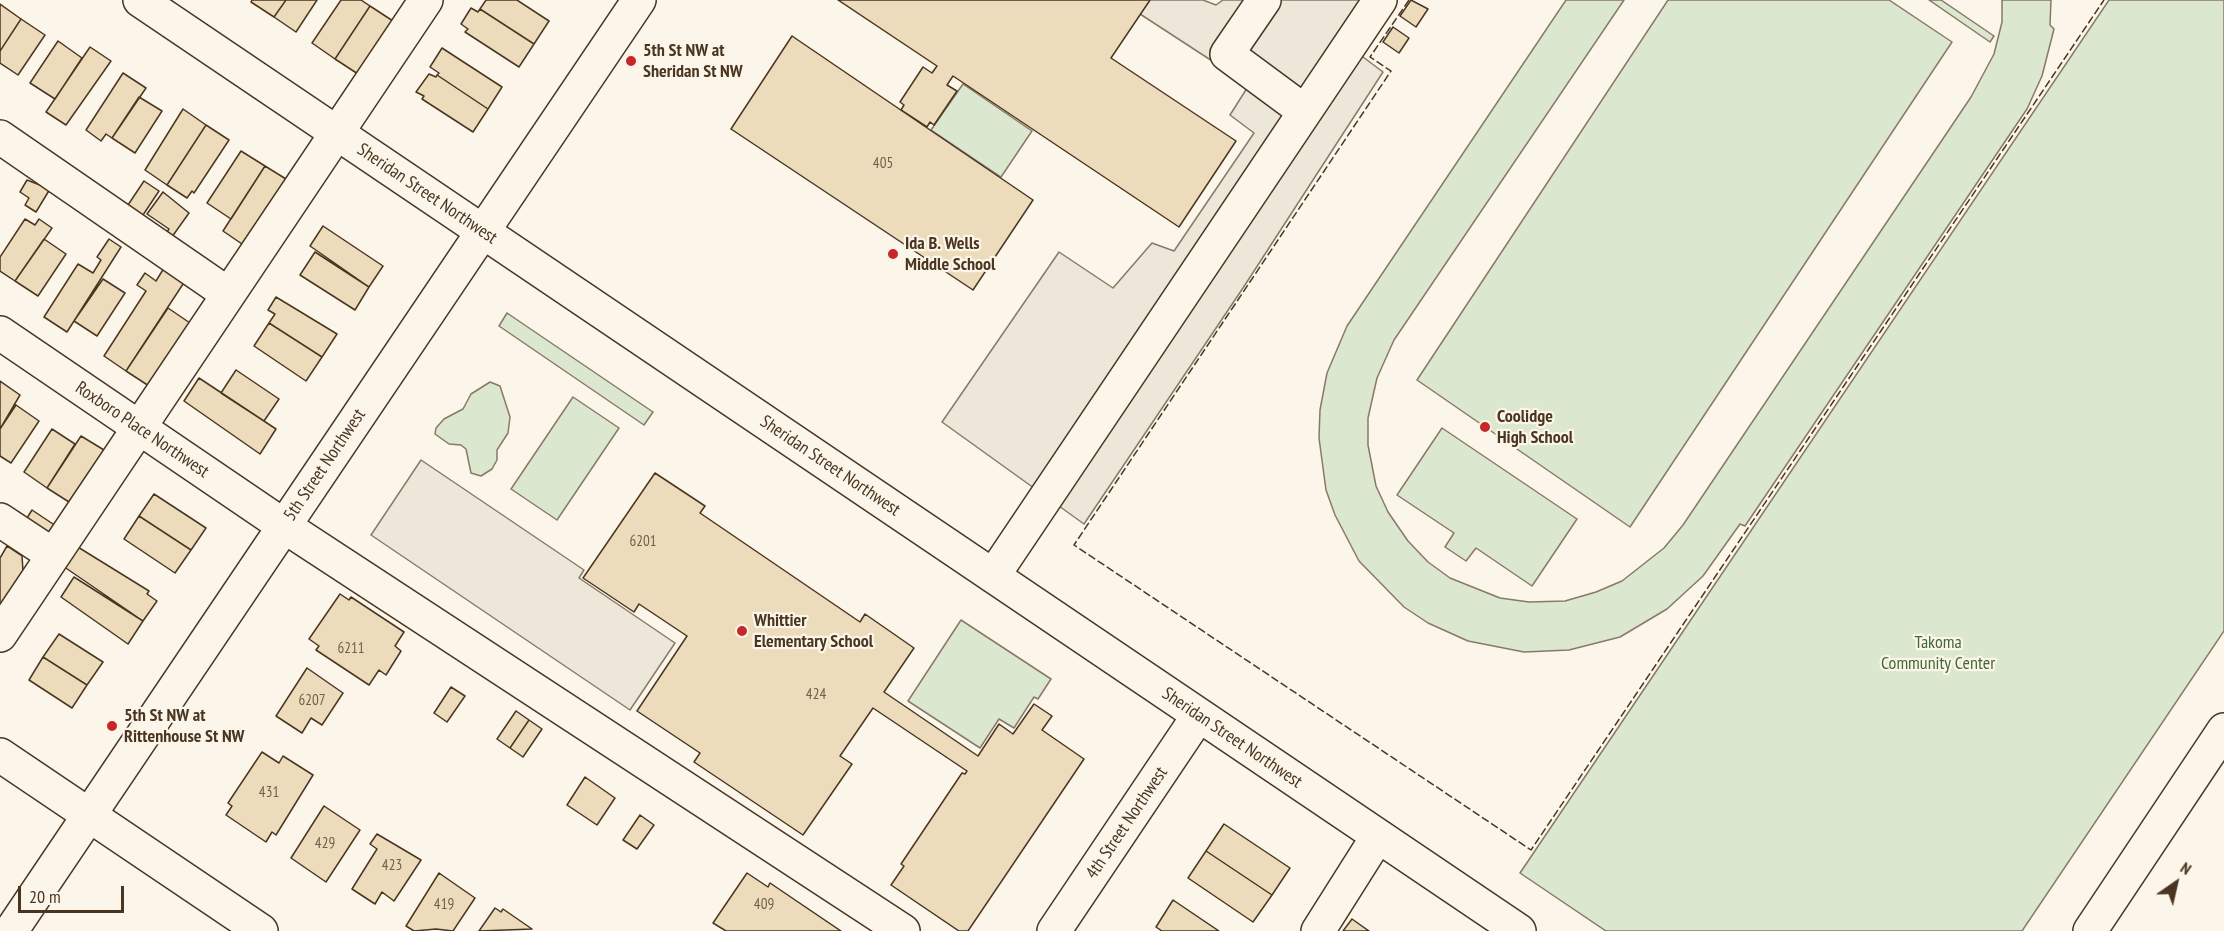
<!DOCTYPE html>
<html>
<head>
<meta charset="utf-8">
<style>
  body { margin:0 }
  #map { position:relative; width:2224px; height:931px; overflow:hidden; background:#fbf6e9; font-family:"PT Sans Narrow",sans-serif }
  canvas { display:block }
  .north { position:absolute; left:2146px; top:853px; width:60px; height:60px; -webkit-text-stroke:4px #fbf6e9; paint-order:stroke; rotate:34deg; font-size:16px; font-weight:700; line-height:24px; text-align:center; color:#4a3520 }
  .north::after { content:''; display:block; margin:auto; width:21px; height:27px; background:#4a3520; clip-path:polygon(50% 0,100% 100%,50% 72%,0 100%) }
  .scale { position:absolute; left:18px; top:886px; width:106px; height:27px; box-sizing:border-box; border:3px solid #4a3520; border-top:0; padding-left:8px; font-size:18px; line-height:21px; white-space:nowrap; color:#4a3520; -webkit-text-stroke:4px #fbf6e9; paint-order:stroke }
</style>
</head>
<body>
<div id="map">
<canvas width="2224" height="931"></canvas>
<div class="north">N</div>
<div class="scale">20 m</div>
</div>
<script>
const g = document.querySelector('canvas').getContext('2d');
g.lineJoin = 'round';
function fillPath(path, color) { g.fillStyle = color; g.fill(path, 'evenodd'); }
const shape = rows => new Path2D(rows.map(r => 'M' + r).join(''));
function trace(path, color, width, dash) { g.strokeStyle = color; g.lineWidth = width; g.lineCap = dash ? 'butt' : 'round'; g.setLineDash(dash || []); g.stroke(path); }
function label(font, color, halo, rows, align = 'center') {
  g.font = font + ' "PT Sans Narrow",sans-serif'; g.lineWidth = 4.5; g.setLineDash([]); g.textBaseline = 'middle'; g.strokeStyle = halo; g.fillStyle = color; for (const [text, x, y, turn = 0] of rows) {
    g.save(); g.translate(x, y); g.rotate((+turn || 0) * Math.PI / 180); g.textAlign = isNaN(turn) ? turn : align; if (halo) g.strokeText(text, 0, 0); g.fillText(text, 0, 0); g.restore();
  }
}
const green = shape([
  [1566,0,1624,0,1394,340,1377,378,1368,418,1368,445,1376,486,1388,512,1408,541,1428,562,1450,578,1500,598,1529,602,1565,601,1596,592,1622,581,1664,548,1683,525,1971,97,1994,54,2002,22,2002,0,2051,0,2050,25,2054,29,2042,76,2027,109,1745,526,1740,524,1703,576,1667,609,1620,637,1569,650,1524,652,1468,641,1428,623,1404,607,1359,561,1335,515,1326,490,1319,438,1320,410,1327,373,1347,326,1566,0],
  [1668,0,1889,0,1952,42,1630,527,1417,380,1668,0],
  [1929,0,1941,0,1994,36,1990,42,1929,0],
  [2109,0,2224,0,2224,631,2022,931,1606,931,1520,873,2109,0],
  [963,84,1032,131,1001,177,931,130,963,84],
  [507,313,653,412,644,425,499,326,507,313],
  [490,382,500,386,510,417,508,433,497,450,497,460,492,469,481,476,471,473,466,449,461,445,449,444,435,434,436,428,444,419,463,409,471,394,490,382],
  [573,397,619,428,557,520,511,489,573,397],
  [1442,428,1577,519,1532,586,1476,548,1466,561,1445,547,1454,533,1397,495,1442,428],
  [961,620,1051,679,1038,699,1034,697,1014,728,999,719,980,748,908,701,961,620]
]);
fillPath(green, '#dce7d0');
trace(green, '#887966', 1.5);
const parking = shape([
  [1150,0,1203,0,1216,5,1223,0,1389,0,1355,51,1383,72,1243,288,1084,524,942,422,1059,252,1113,288,1152,243,1174,251,1254,133,1230,115,1249,85,1140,14,1150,0],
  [421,460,584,570,579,578,675,643,630,710,371,535,421,460]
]);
fillPath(parking, '#ede7d9');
trace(parking, '#887966', 1.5);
const building = shape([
  [252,0,286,0,274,17,251,2,252,0],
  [286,0,317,0,296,32,274,17,286,0],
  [341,0,361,0,370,6,335,59,312,43,341,0],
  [486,0,517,0,549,21,534,44,480,9,486,0],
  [838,0,1150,0,1111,58,1236,141,1179,227,953,76,947,85,957,91,934,125,930,122,927,127,901,110,904,105,900,102,923,67,932,73,937,66,838,0],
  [1411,0,1428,9,1416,27,1400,16,1411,0],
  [0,4,21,19,0,51,0,4],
  [370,6,393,21,358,74,335,59,370,6],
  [471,8,478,12,480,9,534,44,519,67,465,32,468,29,461,24,471,8],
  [21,19,45,35,18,75,0,63,0,51,21,19],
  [1393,27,1409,38,1399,53,1383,42,1393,27],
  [792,36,1033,200,973,290,731,129,792,36],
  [58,41,82,58,55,99,30,83,58,41],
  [90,47,111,61,66,125,46,112,90,47],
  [442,48,502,87,488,109,437,75,439,73,430,67,442,48],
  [123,73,146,88,112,138,106,134,101,141,86,130,123,73],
  [429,74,436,77,437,75,488,109,473,132,422,99,424,96,416,92,429,74],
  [139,97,162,111,135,153,112,138,139,97],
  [183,109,206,125,167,185,145,170,183,109],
  [206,125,229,140,194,193,192,191,187,198,167,185,206,125],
  [241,151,265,166,231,219,207,203,241,151],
  [265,166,286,179,242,244,223,231,265,166],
  [27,180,50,189,36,212,25,205,29,198,20,192,27,180],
  [144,181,159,191,141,218,126,208,144,181],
  [163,192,189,213,169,241,163,237,169,229,147,214,163,192],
  [25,219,35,225,39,219,52,228,15,281,0,271,0,257,25,219],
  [323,226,383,266,369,287,310,246,323,226],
  [44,239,66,254,38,296,15,281,44,239],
  [109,239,121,247,67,332,44,317,78,264,93,273,101,260,97,257,109,239],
  [315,252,369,287,355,310,300,275,315,252],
  [164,268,185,281,126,371,104,356,146,291,137,285,145,273,156,281,164,268],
  [103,279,125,293,97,336,74,321,103,279],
  [276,297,337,334,322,357,269,323,275,314,268,310,276,297],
  [168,308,190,323,149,386,126,371,168,308],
  [269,323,322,357,306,381,254,346,269,323],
  [236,370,279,399,264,421,221,393,236,370],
  [199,378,276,429,260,454,184,401,199,378],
  [0,381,20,395,0,429,0,381],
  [16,405,39,421,11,463,0,456,0,429,16,405],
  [52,429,75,444,47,488,24,472,52,429],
  [81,436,104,450,69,502,47,488,81,436],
  [655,473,705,506,700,513,860,622,865,614,914,648,884,692,978,756,999,724,1013,734,1034,704,1052,716,1042,730,1084,759,968,931,959,931,891,885,904,866,901,864,962,773,965,774,967,771,873,708,840,756,852,764,803,835,694,762,700,753,637,711,687,636,639,604,634,612,583,578,655,473],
  [154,494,206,528,191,550,139,516,154,494],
  [32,510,56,526,47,541,22,526,32,510],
  [139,516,191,550,175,573,124,539,139,516],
  [73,544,149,591,147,594,157,601,143,621,60,564,73,544],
  [7,546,22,556,23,571,0,606,0,558,7,546],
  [74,577,143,621,128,644,61,597,74,577],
  [340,594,349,600,351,597,404,632,395,646,401,651,386,675,379,670,369,685,316,650,319,646,309,639,340,594],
  [59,634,103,662,87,685,43,657,59,634],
  [43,657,87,685,72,708,29,680,43,657],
  [307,668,343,693,322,725,311,718,302,733,276,716,307,668],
  [451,687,465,696,447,722,434,713,451,687],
  [516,711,529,720,510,748,497,739,516,711],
  [529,720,542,729,523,757,510,748,529,720],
  [262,752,279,763,283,756,313,775,276,835,272,832,266,842,226,815,232,806,228,803,262,752],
  [585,777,615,798,597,825,567,805,585,777],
  [324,806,360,830,326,882,291,858,324,806],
  [640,815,654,825,637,849,623,840,640,815],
  [1224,824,1290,868,1272,895,1206,851,1224,824],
  [377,834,421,860,394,901,382,892,375,904,352,889,377,849,370,844,377,834],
  [1206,851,1272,895,1253,922,1188,878,1206,851],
  [439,873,475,898,453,931,436,929,414,931,406,926,439,873],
  [747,873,768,887,770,883,841,931,726,931,713,923,747,873],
  [1173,900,1219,931,1162,931,1156,927,1173,900],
  [495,908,501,912,503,909,532,929,479,931,495,908],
  [1352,919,1369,931,1343,931,1352,919]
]);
fillPath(building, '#ecdcbc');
trace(building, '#4a3520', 1.5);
const minor = shape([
  [140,0,1519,931],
  [1264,0,1227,54,1304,111],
  [0,137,228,294],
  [0,333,284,526,903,931],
  [0,520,53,555],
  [993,576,1380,0],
  [0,635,426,0],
  [0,755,261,931],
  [11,931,639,0],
  [1054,931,1199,715],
  [1318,931,1378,836],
  [2090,931,2224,730]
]);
trace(minor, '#4a3520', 36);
trace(minor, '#fbf6e9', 33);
trace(shape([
  [1409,0,1370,57,1391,71,1074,545,1531,850,2104,0]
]), '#4a3520', 1.5, [8, 3]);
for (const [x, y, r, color] of [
  [631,61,6,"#c62828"],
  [893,254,6,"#c62828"],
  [1485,427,6,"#c62828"],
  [742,631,6,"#c62828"],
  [112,726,6,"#c62828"]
]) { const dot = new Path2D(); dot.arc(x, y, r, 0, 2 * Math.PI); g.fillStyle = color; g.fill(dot); trace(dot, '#fbf6e9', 2); }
label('15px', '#725f47', null, [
  ["405",883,164],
  ["6201",643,542],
  ["6211",351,649],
  ["424",816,695],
  ["6207",312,701],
  ["431",269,793],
  ["429",325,844],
  ["423",392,866],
  ["419",444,905],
  ["409",764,905]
]);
label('bold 18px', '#4a3520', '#fbf6e9', [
  ["5th St NW at",643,51],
  ["Sheridan St NW",643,72],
  ["Ida B. Wells",905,244],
  ["Middle School",905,265],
  ["Coolidge",1497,417],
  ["High School",1497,438],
  ["Whittier",754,621],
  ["Elementary School",754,642],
  ["5th St NW at",124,716],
  ["Rittenhouse St NW",124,737]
], 'left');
label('18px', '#4a3520', '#fbf6e9', [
  ["Sheridan Street Northwest",427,194,34],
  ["Roxboro Place Northwest",142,430,34],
  ["5th Street Northwest",325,465,-56],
  ["Sheridan Street Northwest",830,466,34],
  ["Sheridan Street Northwest",1232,738,34],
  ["4th Street Northwest",1127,823,-56]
]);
label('18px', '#436837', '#fbf6e9', [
  ["Takoma",1938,643],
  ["Community Center",1938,664]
]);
</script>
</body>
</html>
